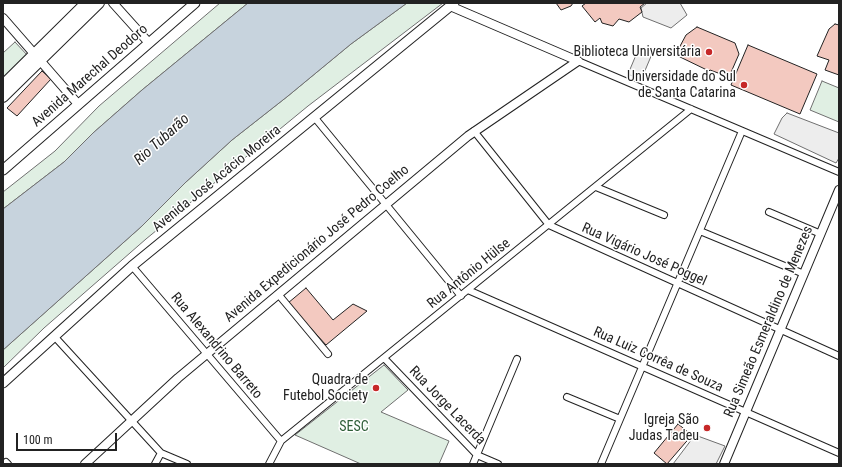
<!DOCTYPE html>
<html>
<head>
<meta charset="utf-8">
<style>
  body { margin:0 }
  #map { position:relative; width:842px; height:467px; overflow:hidden; background:#fff; font-family:"Roboto Condensed",sans-serif }
  canvas { display:block }
  .frame { position:absolute; inset:0; border:4px solid #222; pointer-events:none }
  .scale { position:absolute; left:16px; top:433px; width:101px; height:18px; box-sizing:border-box; border:2px solid #222; border-top:0; padding-left:5px; font-size:12px; line-height:14px; white-space:nowrap; color:#222; -webkit-text-stroke:3px #fff; paint-order:stroke }
</style>
</head>
<body>
<div id="map">
<canvas width="842" height="467"></canvas>
<div class="frame"></div>
<div class="scale">100 m</div>
</div>
<script>
const g = document.querySelector('canvas').getContext('2d');
g.lineJoin = 'round';
function fillPath(path, color) { g.fillStyle = color; g.fill(path, 'evenodd'); }
const shape = rows => new Path2D(rows.map(r => 'M' + r).join(''));
function trace(path, color, width, dash) { g.strokeStyle = color; g.lineWidth = width; g.lineCap = dash ? 'butt' : 'round'; g.setLineDash(dash || []); g.stroke(path); }
function label(font, color, halo, rows, align = 'center') {
  g.font = font + ' "Roboto Condensed",sans-serif'; g.lineWidth = 3; g.setLineDash([]); g.textBaseline = 'middle'; g.strokeStyle = halo; g.fillStyle = color; for (const [text, x, y, turn = 0] of rows) {
    g.save(); g.translate(x, y); g.rotate((+turn || 0) * Math.PI / 180); g.textAlign = isNaN(turn) ? turn : align; if (halo) g.strokeText(text, 0, 0); g.fillText(text, 0, 0); g.restore();
  }
}
const green = shape([
  [220,3,248,3,142,90,93,133,64,162,3,209,3,192,55,151,99,106,220,3],
  [407,3,443,3,308,106,146,239,44,328,3,368,3,350,142,226,186,182,232,140,288,96,351,44,407,3],
  [15,42,28,56,3,81,3,53,15,42],
  [822,81,839,88,839,122,810,110,822,81],
  [384,365,408,390,381,412,449,441,439,464,361,464,295,435,384,365]
]);
fillPath(green, '#e0efe3');
trace(green, '#6f6f6f', 1);
const parking = shape([
  [647,3,680,3,687,15,671,28,643,17,641,8,647,3],
  [639,48,652,54,641,80,628,74,639,48],
  [787,113,839,133,839,158,836,163,774,134,782,118,787,113],
  [695,435,725,446,716,464,673,464,695,435]
]);
fillPath(parking, '#ededed');
trace(parking, '#6f6f6f', 1);
const water = shape([
  [248,3,407,3,351,44,288,96,232,140,186,182,142,226,3,350,3,209,64,162,93,133,142,90,248,3]
]);
fillPath(water, '#c7d3dd');
trace(water, '#6f6f6f', 1);
const building = shape([
  [556,3,573,3,571,6,561,10,556,3],
  [586,3,645,3,640,7,642,12,629,22,619,19,613,26,602,23,600,18,595,22,582,6,586,3],
  [835,24,839,25,839,75,825,70,829,60,817,56,829,29,835,24],
  [697,27,735,43,739,54,729,77,710,70,709,71,678,56,680,50,679,48,686,35,697,27],
  [748,45,817,74,800,114,731,85,748,45],
  [42,71,51,79,17,116,7,108,42,71],
  [306,288,333,320,353,304,367,311,326,345,288,303,306,288],
  [678,424,692,435,667,464,654,453,678,424]
]);
fillPath(building, '#f3c9c0');
trace(building, '#222', 1);
const minor = shape([
  [578,61,839,172],
  [315,118,461,296],
  [474,131,549,225,839,356],
  [596,187,664,215],
  [769,212,821,234],
  [700,231,804,274],
  [132,266,281,441],
  [468,290,839,453],
  [278,294,328,354],
  [54,336,161,453,187,464],
  [384,358,477,455,498,464],
  [567,397,620,419],
  [6,462,8,464],
  [155,464,161,453],
  [269,464,281,441,691,109],
  [473,464,517,359],
  [601,464,742,131]
]);
const tertiary = shape([
  [113,3,149,43],
  [450,6,578,61],
  [3,18,78,104],
  [85,464,178,378,468,136,578,61],
  [724,464,839,190]
]);
const secondary = shape([
  [3,170,195,3],
  [3,383,132,266,454,3]
]);
const primary = shape([
  [3,85,86,3],
  [3,97,99,3]
]);
trace(minor, '#222', 8);
trace(tertiary, '#222', 10);
trace(secondary, '#222', 11);
trace(primary, '#222', 12);
trace(minor, '#fff', 6);
trace(tertiary, '#fff', 8);
trace(secondary, '#fff', 9);
trace(primary, '#fff', 10);
for (const [x, y, r, color] of [
  [709,52,4,"#c62828"],
  [744,85,4,"#c62828"],
  [376,388,4,"#c62828"],
  [707,428,4,"#c62828"]
]) { const dot = new Path2D(); dot.arc(x, y, r, 0, 2 * Math.PI); g.fillStyle = color; g.fill(dot); trace(dot, '#fff', 1.5); }
label('14px', '#222', '#fff', [
  ["Biblioteca Universitária",701,52],
  ["Universidade do Sul",736,77],
  ["de Santa Catarina",736,93],
  ["Quadra de",368,380],
  ["Futebol Society",368,396],
  ["Igreja São",699,420],
  ["Judas Tadeu",699,436]
], 'right');
label('14px', '#222', '#fff', [
  ["Avenida Marechal Deodoro",90,76,-41],
  ["Avenida José Acácio Moreira",217,179,-39],
  ["Avenida Expedicionário José Pedro Coelho",317,244,-40],
  ["Rua Vigário José Poggel",644,255,24],
  ["Rua Antônio Hülse",469,274,-39],
  ["Rua Simeão Esmeraldino de Menezes",769,322,-67],
  ["Rua Alexandrino Barreto",216,346,50],
  ["Rua Luiz Corrêa de Souza",658,360,24],
  ["Rua Jorge Lacerda",447,406,46]
]);
label('14px', '#2f5e38', '#fff', [
  ["SESC",354,427]
]);
label('italic 15px', '#222', '#fff', [
  ["Rio Tubarão",162,140,-42]
]);
</script>
</body>
</html>
